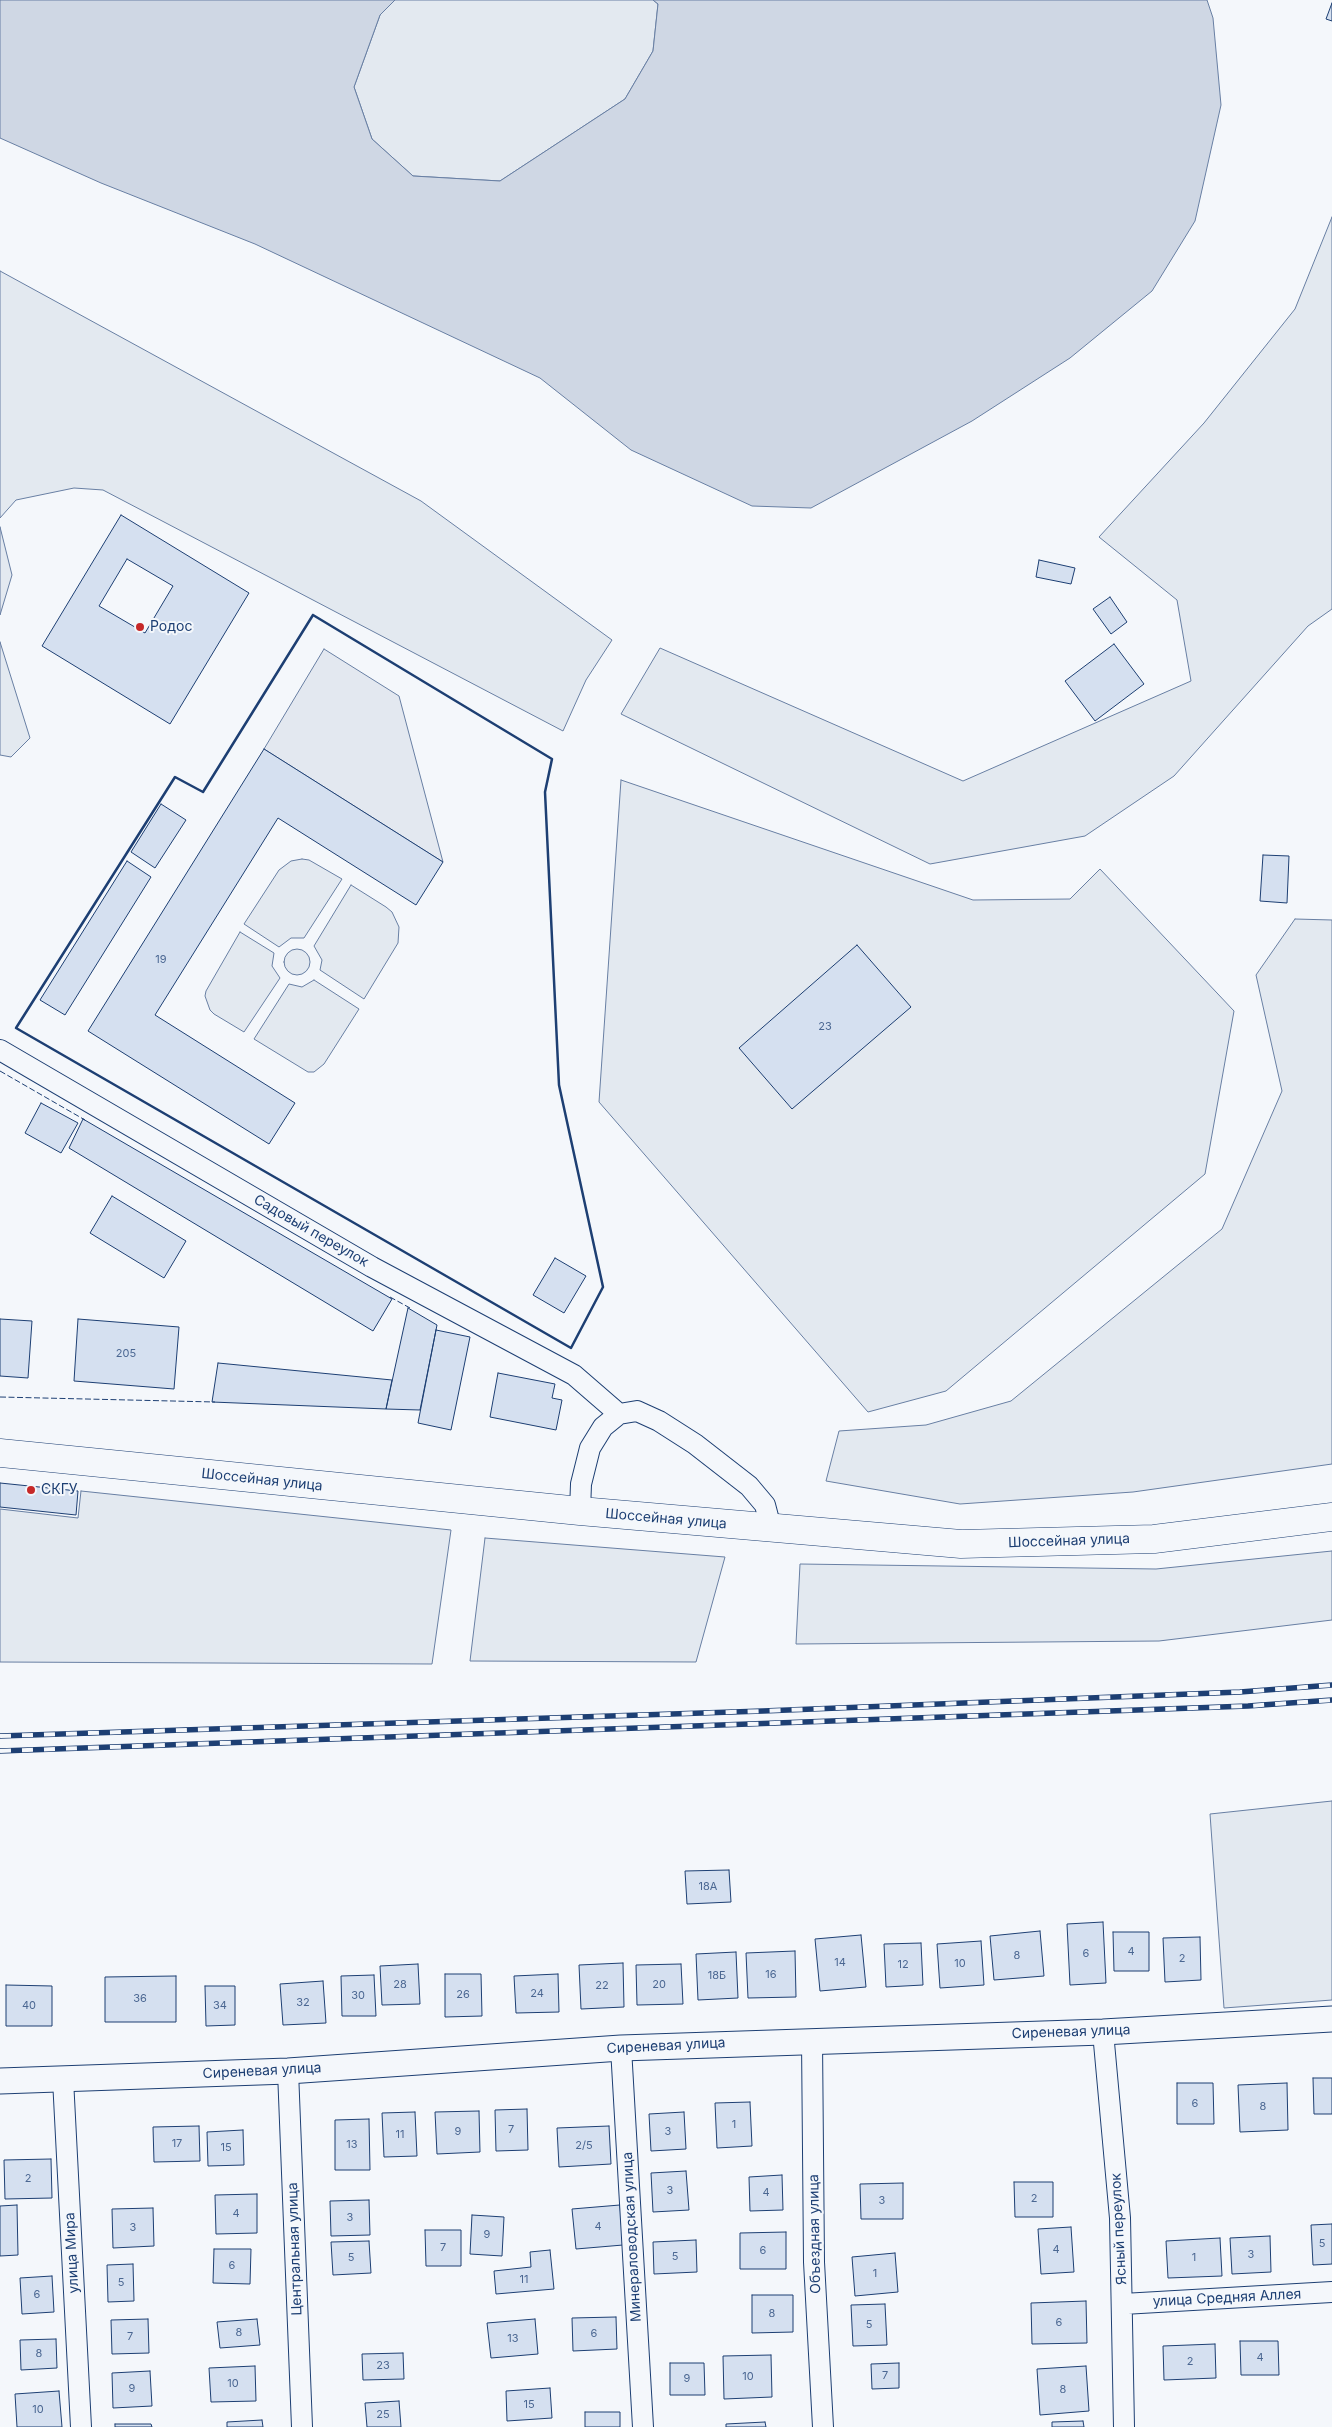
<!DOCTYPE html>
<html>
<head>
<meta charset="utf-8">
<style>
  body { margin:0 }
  canvas { display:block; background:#f4f7fb }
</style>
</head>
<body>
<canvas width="1332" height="2427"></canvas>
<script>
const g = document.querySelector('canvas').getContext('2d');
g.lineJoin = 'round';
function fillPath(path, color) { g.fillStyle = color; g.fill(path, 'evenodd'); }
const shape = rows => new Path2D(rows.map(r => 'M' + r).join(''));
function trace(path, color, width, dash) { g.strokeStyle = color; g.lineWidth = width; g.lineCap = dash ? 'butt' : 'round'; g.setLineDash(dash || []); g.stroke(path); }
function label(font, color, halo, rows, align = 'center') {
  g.font = font + ' Inter,sans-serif'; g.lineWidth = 4; g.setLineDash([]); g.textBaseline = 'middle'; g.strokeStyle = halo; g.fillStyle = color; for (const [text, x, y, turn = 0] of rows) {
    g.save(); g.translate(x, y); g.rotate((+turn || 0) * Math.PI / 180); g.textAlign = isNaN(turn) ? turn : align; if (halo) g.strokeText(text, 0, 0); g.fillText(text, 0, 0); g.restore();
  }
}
const green = shape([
  [395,0,653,0,658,4,653,51,625,99,500,181,413,176,372,139,354,87,380,15,395,0],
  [1332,217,1332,609,1308,626,1174,776,1085,836,930,864,621,714,660,648,963,781,1191,681,1177,600,1099,537,1204,423,1295,309,1332,217],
  [0,271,421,501,612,640,586,680,563,731,103,490,74,488,16,500,0,518,0,271],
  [0,527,12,575,0,615,0,527],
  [0,642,30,738,11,757,0,755,0,642],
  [621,780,973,900,1070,899,1100,869,1234,1011,1205,1174,946,1391,868,1412,599,1102,621,780],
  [302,859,309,860,342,879,304,938,291,938,279,947,244,924,279,870,291,861,302,859],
  [351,885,386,907,392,912,399,927,398,943,364,999,320,970,322,960,314,946,351,885],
  [1295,919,1332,920,1332,1464,1133,1492,960,1504,826,1481,839,1431,926,1425,1011,1401,1222,1229,1282,1091,1256,975,1295,919],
  [240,932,274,953,272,966,280,978,244,1032,214,1014,210,1010,205,996,206,991,240,932],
  '284 962a13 13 0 1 1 26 0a13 13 0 1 1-26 0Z',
  [314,980,359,1009,324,1064,314,1072,308,1072,254,1039,289,984,302,987,314,980],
  [81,1491,451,1530,432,1664,0,1662,0,1509,78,1518,81,1491],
  [485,1538,725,1557,696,1662,470,1661,485,1538],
  [1332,1551,1332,1620,1159,1641,796,1644,800,1564,1156,1569,1332,1551],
  [1332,1801,1332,2000,1224,2008,1210,1814,1332,1801]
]);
fillPath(green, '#e3e9f0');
trace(green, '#687fa3', 1);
const parking = shape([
  [324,649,399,696,443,862,264,749,324,649]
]);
fillPath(parking, '#e3e8f0');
trace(parking, '#687fa3', 1);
const water = shape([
  [0,0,395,0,380,15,354,87,372,139,413,176,500,181,625,99,653,51,658,4,653,0,1207,0,1213,18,1221,105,1195,221,1152,291,1070,358,972,421,811,508,752,506,631,450,540,378,255,244,101,183,0,138,0,0]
]);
fillPath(water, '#cfd7e4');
trace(water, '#687fa3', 1);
const building = shape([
  [1332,3,1332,21,1326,19,1332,3],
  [121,515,249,593,170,724,42,646,121,515],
  [127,559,173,586,145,633,99,606,127,559],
  [1039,560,1075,568,1071,584,1036,577,1039,560],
  [1110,597,1127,622,1111,634,1093,609,1110,597],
  [1114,644,1144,684,1095,721,1065,681,1114,644],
  [264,749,443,862,416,905,278,818,155,1015,295,1103,269,1144,88,1031,264,749],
  [161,804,186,820,155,868,131,852,161,804],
  [1263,855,1289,856,1287,903,1260,901,1263,855],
  [127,861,151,877,65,1015,40,1000,127,861],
  [857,945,911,1007,792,1109,739,1048,857,945],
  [41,1103,78,1123,61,1153,25,1133,41,1103],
  [83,1119,392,1299,373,1331,69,1148,83,1119],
  [112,1196,186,1241,164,1278,90,1233,112,1196],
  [555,1258,586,1276,564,1313,533,1295,555,1258],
  [408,1308,437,1325,420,1410,386,1409,408,1308],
  [0,1319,32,1321,28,1378,0,1376,0,1319],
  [78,1319,179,1327,174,1389,74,1381,78,1319],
  [436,1330,470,1337,451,1430,418,1423,436,1330],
  [218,1363,392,1380,386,1409,212,1402,218,1363],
  [498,1373,555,1384,552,1398,562,1400,556,1430,490,1417,498,1373],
  [0,1483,78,1491,76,1515,0,1507,0,1483],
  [729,1870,731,1902,687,1904,685,1871,729,1870],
  [1103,1922,1106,1983,1070,1985,1067,1924,1103,1922],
  [1040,1931,1044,1976,994,1980,990,1936,1040,1931],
  [1113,1932,1149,1932,1149,1971,1114,1971,1113,1932],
  [861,1935,866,1987,820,1991,815,1939,861,1935],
  [1200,1937,1201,1980,1165,1982,1163,1938,1200,1937],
  [981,1941,984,1985,940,1988,937,1944,981,1941],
  [921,1943,923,1985,886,1987,884,1944,921,1943],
  [795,1951,796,1997,748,1998,746,1953,795,1951],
  [736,1952,738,1998,698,2000,696,1954,736,1952],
  [623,1963,624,2007,581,2009,579,1965,623,1963],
  [418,1964,420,2004,382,2005,380,1966,418,1964],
  [681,1964,683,2004,637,2005,636,1965,681,1964],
  [445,1974,481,1974,482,2016,445,2017,445,1974],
  [558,1974,559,2012,516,2013,514,1976,558,1974],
  [374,1975,376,2016,342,2016,341,1976,374,1975],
  [176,1976,176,2022,105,2022,105,1977,176,1976],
  [323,1981,326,2023,283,2025,280,1984,323,1981],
  [6,1985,52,1986,52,2026,6,2026,6,1985],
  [205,1986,235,1986,235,2025,206,2026,205,1986],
  [1313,2078,1332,2078,1332,2114,1314,2114,1313,2078],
  [1177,2083,1213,2083,1214,2124,1177,2124,1177,2083],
  [1287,2083,1288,2130,1240,2132,1238,2085,1287,2083],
  [750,2102,752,2146,717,2148,715,2103,750,2102],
  [527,2109,528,2150,496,2151,495,2110,527,2109],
  [479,2111,480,2152,437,2154,435,2112,479,2111],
  [415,2112,417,2156,384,2157,382,2113,415,2112],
  [684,2112,686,2149,651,2151,649,2114,684,2112],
  [369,2119,370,2170,335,2170,335,2120,369,2119],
  [199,2126,200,2161,154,2162,153,2127,199,2126],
  [609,2126,611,2164,559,2167,557,2128,609,2126],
  [243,2130,244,2165,208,2166,207,2132,243,2130],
  [51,2159,52,2198,5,2199,4,2160,51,2159],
  [686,2171,689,2210,653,2212,651,2173,686,2171],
  [782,2175,783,2210,750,2211,749,2177,782,2175],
  [1014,2182,1053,2182,1053,2217,1015,2217,1014,2182],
  [903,2183,903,2219,861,2219,860,2184,903,2183],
  [257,2194,257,2233,216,2234,215,2195,257,2194],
  [369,2200,370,2235,331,2236,330,2201,369,2200],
  [17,2205,18,2255,0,2256,0,2206,17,2205],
  [620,2205,623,2245,576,2249,572,2209,620,2205],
  [153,2208,154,2246,113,2248,112,2209,153,2208],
  [472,2215,504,2217,502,2256,470,2254,472,2215],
  [1332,2224,1332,2264,1313,2265,1311,2225,1332,2224],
  [1071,2227,1074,2272,1041,2274,1038,2229,1071,2227],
  [425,2230,461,2230,461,2266,426,2266,425,2230],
  [786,2232,786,2269,740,2269,740,2233,786,2232],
  [1270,2236,1271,2272,1232,2274,1230,2238,1270,2236],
  [1220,2238,1222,2276,1168,2278,1166,2241,1220,2238],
  [696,2240,697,2272,654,2274,653,2242,696,2240],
  [369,2241,371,2273,333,2275,331,2242,369,2241],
  [214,2249,251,2249,250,2284,213,2283,214,2249],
  [550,2250,554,2289,496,2294,494,2271,531,2267,530,2252,550,2250],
  [895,2253,898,2292,855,2296,852,2257,895,2253],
  [133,2264,134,2301,108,2302,107,2265,133,2264],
  [52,2276,54,2312,22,2314,20,2278,52,2276],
  [752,2295,793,2295,793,2332,752,2333,752,2295],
  [1086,2301,1087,2343,1032,2344,1031,2303,1086,2301],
  [885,2304,887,2345,853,2346,851,2305,885,2304],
  [616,2317,617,2349,573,2351,572,2318,616,2317],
  [148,2319,149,2353,112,2354,111,2320,148,2319],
  [257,2319,260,2345,220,2348,217,2322,257,2319],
  [535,2319,538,2354,491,2358,487,2323,535,2319],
  [56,2339,57,2368,21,2370,20,2340,56,2339],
  [1240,2341,1278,2341,1279,2375,1241,2375,1240,2341],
  [1215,2344,1216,2378,1164,2380,1163,2346,1215,2344],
  [403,2353,404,2379,363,2380,362,2354,403,2353],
  [771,2355,772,2397,724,2399,723,2356,771,2355],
  [670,2363,704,2363,705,2395,670,2395,670,2363],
  [899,2363,899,2388,872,2389,871,2364,899,2363],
  [255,2366,256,2401,211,2402,209,2368,255,2366],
  [1086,2366,1089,2411,1040,2415,1037,2369,1086,2366],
  [150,2371,152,2406,113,2408,112,2373,150,2371],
  [550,2388,552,2418,507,2421,506,2391,550,2388],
  [59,2391,62,2427,17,2427,15,2394,59,2391],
  [399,2401,401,2427,367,2427,365,2403,399,2401],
  [585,2412,620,2412,620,2427,585,2427,585,2412],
  [262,2420,263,2427,227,2427,227,2422,262,2420],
  [1083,2421,1084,2427,1052,2427,1052,2422,1083,2421],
  [765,2422,766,2427,726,2427,726,2424,765,2422],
  [115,2424,151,2424,152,2427,115,2427,115,2424]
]);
fillPath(building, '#d5e0f0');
trace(building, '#1d3f73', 1);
const minor = shape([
  [0,1050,372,1267,574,1375,619,1414],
  [580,1511,581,1484,590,1448,603,1427,619,1414,637,1411,659,1421,695,1444,749,1486,765,1505,771,1528],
  [1103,2032,1120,2218,1124,2427],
  [812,2040,814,2262,823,2427],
  [621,2048,643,2427],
  [288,2071,302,2427],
  [63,2079,81,2427],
  [1123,2304,1332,2292]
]);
const tertiary = shape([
  [0,2081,288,2071,621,2048,1103,2032,1332,2019]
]);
const secondary = shape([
  [0,1453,580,1511,961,1544,1154,1539,1332,1517]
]);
trace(minor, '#1d3f73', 22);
trace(tertiary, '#1d3f73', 27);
trace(secondary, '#1d3f73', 29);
trace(minor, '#f4f7fb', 20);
trace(tertiary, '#f4f7fb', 25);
trace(secondary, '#f4f7fb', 28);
const rail = shape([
  [0,1736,763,1711,1240,1692,1332,1685],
  [0,1751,1248,1706,1332,1700]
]);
trace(rail, '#1d3f73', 5.5);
trace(rail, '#f4f7fb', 4, [11]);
trace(shape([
  [0,1071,85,1120],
  [390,1297,410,1308],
  [0,1397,215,1402]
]), '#1d3f73', 1, [6, 2.5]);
trace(shape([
  [313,615,552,759,545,792,559,1085,603,1287,571,1348,16,1028,175,777,203,792,313,615]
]), '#1d3f73', 2.5);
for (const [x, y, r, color] of [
  [140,627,5,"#c62828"],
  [31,1490,5,"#c62828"]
]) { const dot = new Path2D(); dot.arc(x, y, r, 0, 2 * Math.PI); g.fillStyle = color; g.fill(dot); trace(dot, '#f4f7fb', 2); }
label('11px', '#4b6792', null, [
  ["19",161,960],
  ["23",825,1027],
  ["205",126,1354],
  ["18А",708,1887],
  ["4",1131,1952],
  ["6",1086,1954],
  ["8",1017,1956],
  ["2",1182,1959],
  ["14",840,1963],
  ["10",960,1964],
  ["12",903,1965],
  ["16",771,1975],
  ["18Б",717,1976],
  ["28",400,1985],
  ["20",659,1985],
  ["22",602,1986],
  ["24",537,1994],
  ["26",463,1995],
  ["30",358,1996],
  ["36",140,1999],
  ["32",303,2003],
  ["40",29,2006],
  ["34",220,2006],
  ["6",1195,2104],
  ["8",1263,2107],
  ["1",734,2125],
  ["7",511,2130],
  ["9",458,2132],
  ["3",668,2132],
  ["11",400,2135],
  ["17",177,2144],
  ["13",352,2145],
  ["2/5",584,2146],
  ["15",226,2148],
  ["2",28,2179],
  ["3",670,2191],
  ["4",766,2193],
  ["2",1034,2199],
  ["3",882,2201],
  ["4",236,2214],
  ["3",350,2218],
  ["4",598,2227],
  ["3",133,2228],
  ["9",487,2235],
  ["5",1322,2244],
  ["7",443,2248],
  ["4",1056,2250],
  ["6",763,2251],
  ["3",1251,2255],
  ["5",675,2257],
  ["5",351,2258],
  ["1",1194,2258],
  ["6",232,2266],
  ["1",875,2274],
  ["11",524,2280],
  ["5",121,2283],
  ["6",37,2295],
  ["8",772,2314],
  ["6",1059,2323],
  ["5",869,2325],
  ["8",239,2333],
  ["6",594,2334],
  ["7",130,2337],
  ["13",513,2339],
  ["8",39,2354],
  ["4",1260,2358],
  ["2",1190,2362],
  ["23",383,2366],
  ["7",885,2376],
  ["10",748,2377],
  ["9",687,2379],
  ["10",233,2384],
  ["9",132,2389],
  ["8",1063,2390],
  ["15",529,2405],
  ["10",38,2410],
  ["25",383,2415]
]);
label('14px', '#1d3f73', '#f4f7fb', [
  ["Родос",150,627],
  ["СКГУ",41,1490]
], 'left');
label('14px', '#1d3f73', '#f4f7fb', [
  ["Садовый переулок",311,1231,30],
  ["Шоссейная улица",262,1480,6],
  ["Шоссейная улица",666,1519,5],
  ["Шоссейная улица",1069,1541,-2],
  ["Сиреневая улица",1071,2032,-2],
  ["Сиреневая улица",666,2046,-3],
  ["Сиреневая улица",262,2071,-3],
  ["Ясный переулок",1119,2229,-93],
  ["Объездная улица",815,2234,-91],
  ["Минераловодская улица",632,2237,-93],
  ["Центральная улица",295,2249,-92],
  ["улица Мира",72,2253,-93],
  ["улица Средняя Аллея",1227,2298,-3]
]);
</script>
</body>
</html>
